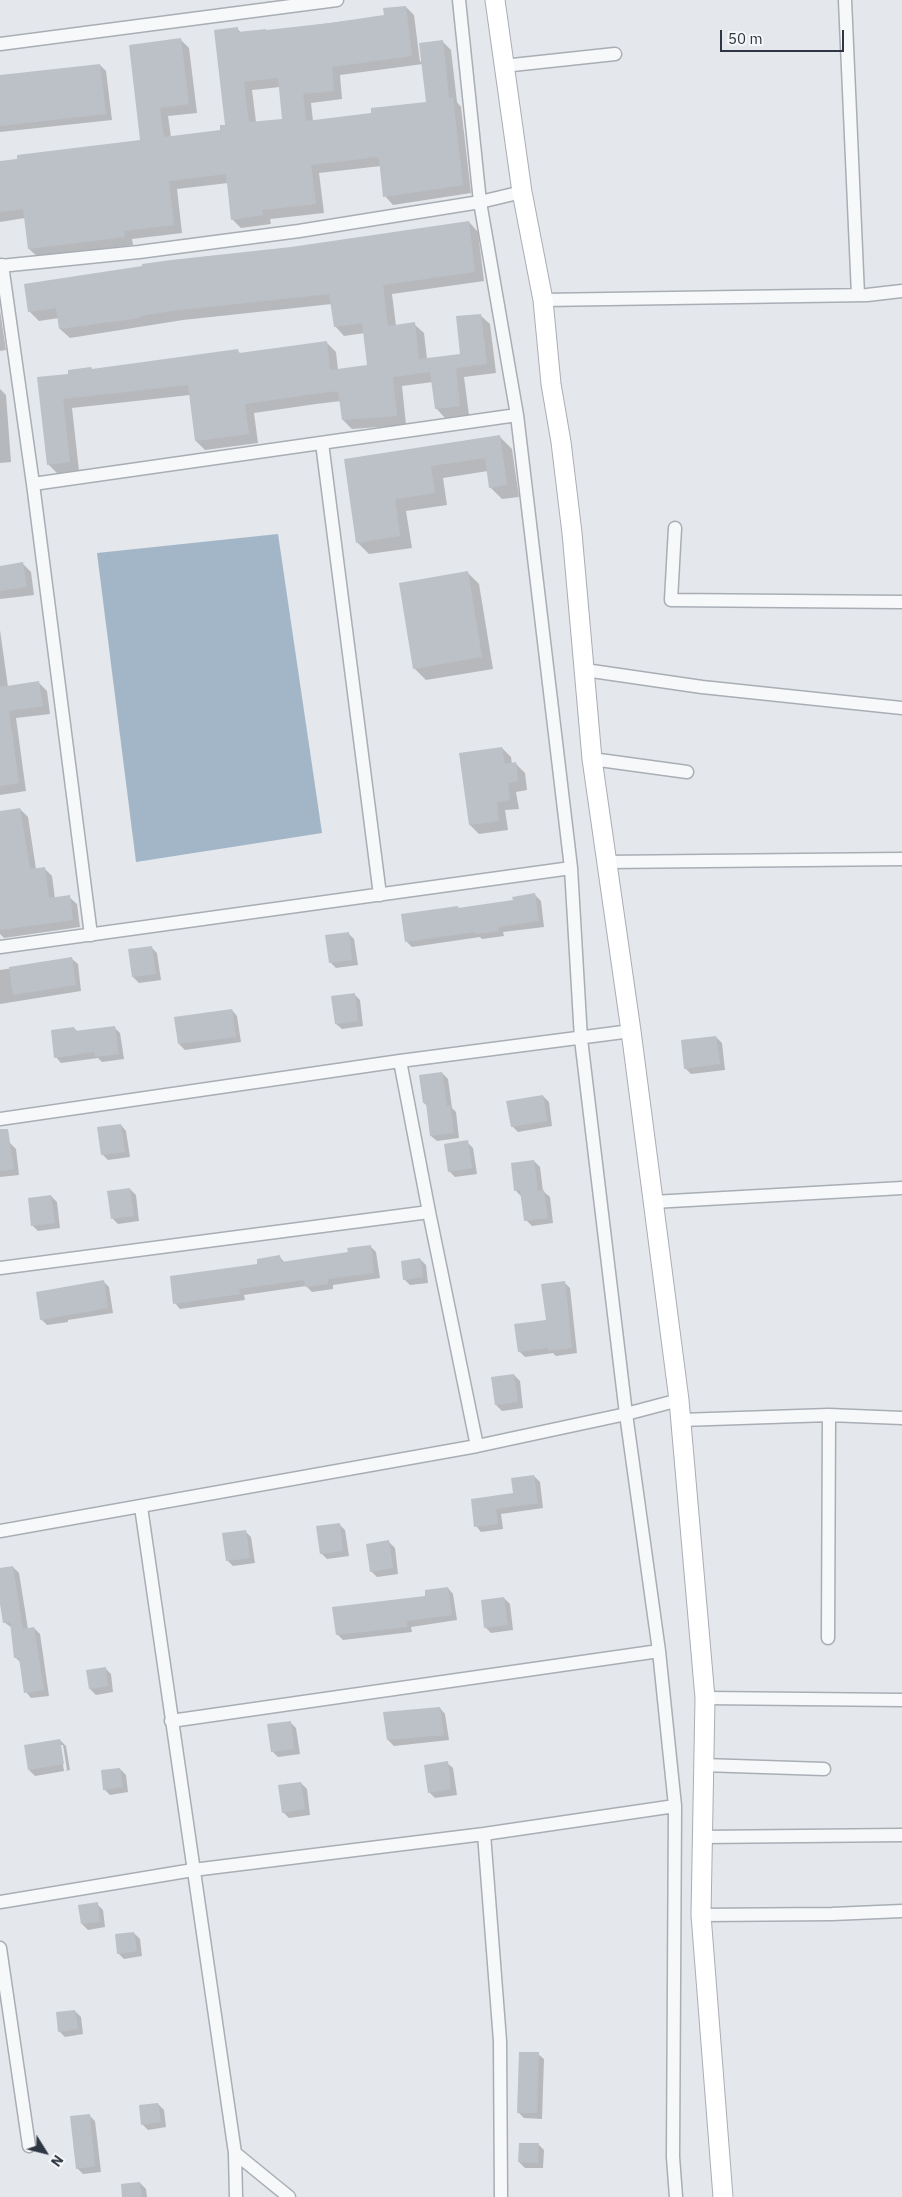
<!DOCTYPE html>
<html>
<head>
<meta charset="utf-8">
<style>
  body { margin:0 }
  #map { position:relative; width:902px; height:2197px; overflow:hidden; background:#e4e7eb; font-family:"IBM Plex Sans",sans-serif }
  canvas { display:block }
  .north { position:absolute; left:20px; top:2127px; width:50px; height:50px; -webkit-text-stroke:4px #f4f6f8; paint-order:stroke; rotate:126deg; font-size:14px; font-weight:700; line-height:20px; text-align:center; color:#2d3642 }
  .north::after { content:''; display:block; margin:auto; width:18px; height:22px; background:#2d3642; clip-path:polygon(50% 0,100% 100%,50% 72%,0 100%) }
  .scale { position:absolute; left:720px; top:30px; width:124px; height:22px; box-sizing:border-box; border:2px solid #2d3642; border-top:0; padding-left:6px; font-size:15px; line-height:18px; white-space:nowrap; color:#2d3642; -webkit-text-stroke:4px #f4f6f8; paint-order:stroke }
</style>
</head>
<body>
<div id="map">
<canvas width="902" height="2197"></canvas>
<div class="north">N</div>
<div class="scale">50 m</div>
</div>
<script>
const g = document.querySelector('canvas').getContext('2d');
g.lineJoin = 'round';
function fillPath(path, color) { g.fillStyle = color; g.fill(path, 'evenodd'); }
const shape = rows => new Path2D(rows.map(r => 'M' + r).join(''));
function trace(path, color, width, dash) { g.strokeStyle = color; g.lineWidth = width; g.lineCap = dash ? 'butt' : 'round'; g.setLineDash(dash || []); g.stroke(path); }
fillPath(shape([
  [278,534,322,833,136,862,97,553]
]), '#a3b6c8');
fillPath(shape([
  [406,7,414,15,420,62,442,41,451,50,457,102,461,107,471,193,393,205,385,196,381,166,319,173,324,213,270,219,271,224,241,228,232,219,228,183,177,189,182,233,132,239,133,245,38,257,29,249,25,218,0,222,0,162,142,141,180,39,189,48,197,113,168,116,171,137,222,131,226,126,237,28,241,33,267,31,385,16],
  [423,64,427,103,373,114,313,121,311,103,342,99,340,75],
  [280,87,283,120,256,122,252,90],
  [100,65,106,71,112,120,0,132,0,76],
  [469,222,478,232,484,281,392,294,396,326,414,324,424,333,427,359,461,355,480,315,490,324,496,373,464,377,469,415,445,418,436,408,433,382,402,386,406,425,352,429,343,420,341,401,316,404,254,413,258,443,205,450,196,441,190,395,72,408,79,471,58,474,48,464,38,378,70,375,91,368,93,370,238,351,241,354,326,342,336,352,338,370,369,366,365,333,344,336,335,326,332,304,183,320,70,338,60,329,59,318,39,321,29,311,291,248],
  [0,310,6,350,0,351],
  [0,389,6,395,11,462,0,463],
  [500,437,512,449,519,497,502,499,490,487,488,471,443,478,447,505,406,511,412,548,369,554,357,542,345,460],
  [23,564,31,572,34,595,0,599,0,567],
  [467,572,479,584,493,669,426,680,414,668],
  [0,630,8,687,39,683,47,691,50,714,16,718,26,791,0,795],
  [502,748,511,757,512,764,516,764,525,773,527,790,516,792,519,809,505,810,508,830,479,834,470,825,461,754],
  [20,809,28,817,36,869,44,868,52,876,55,899,69,897,77,904,80,927,4,938,0,934,0,813],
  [535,895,541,901,544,927,503,932,504,936,482,939,480,937,412,947,406,941,458,907,460,909,514,901],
  [348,933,354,939,358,965,336,968,330,962],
  [152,948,157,953,161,980,139,983,133,977],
  [72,959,78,964,81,991,0,1004,0,970],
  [354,994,360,1000,363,1026,342,1029,336,1024],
  [232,1010,237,1016,241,1042,185,1050,179,1044],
  [114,1027,120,1033,124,1059,102,1062,98,1058,61,1063,56,1057,74,1028,78,1032],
  [716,1037,722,1043,725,1070,691,1074,685,1068],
  [442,1073,448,1079,452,1108,456,1112,459,1138,437,1141,431,1136,427,1106,424,1103],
  [543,1096,549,1102,552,1126,518,1132,512,1126],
  [121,1125,126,1131,130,1157,108,1160,102,1154],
  [467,1142,473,1148,477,1174,455,1177,449,1171],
  [10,1143,16,1149,19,1175,0,1177,0,1144],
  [534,1161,540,1167,543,1191,550,1197,553,1223,532,1226,526,1220,521,1196,516,1191],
  [130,1189,136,1195,139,1221,118,1224,112,1218],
  [51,1196,57,1202,60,1228,38,1231,32,1225],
  [370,1246,376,1252,380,1278,333,1285,333,1289,312,1292,306,1286,244,1295,245,1300,180,1309,175,1303,280,1257,285,1263,349,1254],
  [420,1259,426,1265,428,1283,410,1285,404,1279],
  [103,1281,109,1287,113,1313,68,1320,68,1322,47,1325,41,1319],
  [564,1282,570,1288,577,1353,556,1356,553,1353,525,1357,519,1351,547,1321],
  [514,1375,520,1381,523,1408,502,1411,496,1405],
  [534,1476,540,1482,543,1508,501,1514,503,1529,481,1532,476,1526,472,1500,514,1494],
  [339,1524,345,1530,349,1556,327,1559,321,1553],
  [245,1531,251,1537,255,1563,233,1566,227,1560],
  [389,1542,395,1548,398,1574,377,1577,371,1571],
  [13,1567,19,1573,28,1629,34,1628,40,1634,49,1696,31,1698,26,1692,21,1663,16,1658,12,1628,4,1622,0,1601,0,1569],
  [448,1588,453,1594,457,1620,411,1627,412,1632,343,1640,337,1634],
  [504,1598,510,1604,513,1630,491,1633,486,1628],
  [105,1668,111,1674,113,1692,96,1695,90,1689],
  [440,1708,445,1714,449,1740,394,1746,388,1740],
  [290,1722,296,1728,300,1754,278,1757,272,1751],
  [60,1740,66,1746,70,1770,35,1776,29,1770],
  [60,1745,63,1745,67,1770,64,1771],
  [447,1763,453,1768,457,1795,435,1798,429,1792],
  [120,1769,126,1775,128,1792,110,1795,104,1789],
  [301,1783,307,1789,310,1815,289,1818,283,1812],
  [97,1904,103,1910,105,1927,88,1930,82,1924],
  [134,1933,140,1939,142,1956,124,1959,118,1953],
  [75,2011,81,2017,83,2034,65,2037,59,2031],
  [538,2054,544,2059,542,2119,524,2118,518,2112],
  [158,2104,164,2110,166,2127,148,2130,142,2124],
  [89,2115,95,2121,101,2172,83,2174,77,2168],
  [538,2144,544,2150,543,2168,525,2168,519,2162],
  [140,2183,146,2189,147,2197,124,2197]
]), '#0003');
fillPath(shape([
  [406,6,412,56,332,67,334,91,303,94,306,121,371,113,371,108,426,102,419,43,443,40,449,98,453,97,463,185,383,197,379,159,376,157,311,165,316,204,262,210,263,215,231,220,226,174,169,181,174,225,124,231,125,237,28,249,23,209,0,212,0,161,17,159,17,155,140,140,129,45,181,38,189,104,160,108,164,137,220,130,220,125,225,125,214,30,238,27,238,32,266,29,266,30,330,23,384,15,383,8],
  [278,78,282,119,249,122,244,82],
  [100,64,106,114,0,126,0,75],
  [469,221,475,272,383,285,388,326,415,322,419,359,460,354,456,316,481,314,487,364,456,368,460,406,435,409,430,372,393,377,397,416,342,420,338,391,306,395,245,404,249,434,195,441,188,385,63,399,70,462,47,465,37,377,68,374,68,370,91,367,92,369,238,349,239,353,327,341,330,370,367,365,362,323,334,327,329,294,172,311,140,316,140,318,59,329,56,308,28,312,24,284,142,266,142,264,171,260,291,247],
  [500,435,507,485,489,488,485,458,431,466,435,493,395,499,400,536,356,543,344,459],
  [23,562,27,587,0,591,0,566],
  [468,571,482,657,413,669,399,583],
  [39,681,43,706,9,711,19,783,0,786,0,687],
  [502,747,505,764,516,762,518,781,508,783,510,800,497,802,499,821,469,825,459,753],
  [20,808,30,869,45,867,49,898,70,895,73,920,0,930,0,811],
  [535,893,539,921,498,927,499,931,475,934,475,932,405,942,401,914,458,906,458,908,513,900,512,897],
  [349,932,352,960,329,963,325,935],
  [152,946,156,974,132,977,128,949],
  [72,957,76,985,13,995,9,967],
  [355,993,358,1021,335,1024,331,996],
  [232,1009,236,1037,178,1044,174,1017],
  [115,1026,119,1054,95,1057,94,1052,54,1058,51,1030,74,1027,75,1031],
  [716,1036,720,1064,684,1069,681,1040],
  [442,1072,447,1106,450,1105,454,1133,430,1136,426,1103,423,1103,419,1075],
  [543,1095,547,1121,511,1127,506,1101],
  [121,1124,125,1152,101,1155,97,1127],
  [0,1129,8,1129,14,1169,0,1171],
  [468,1140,472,1168,448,1172,444,1144],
  [534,1160,538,1191,544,1190,548,1218,524,1221,520,1190,514,1191,511,1163],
  [130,1188,134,1216,111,1219,107,1191],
  [51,1195,55,1223,31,1226,28,1198],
  [371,1245,374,1273,328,1279,328,1284,305,1287,304,1280,239,1289,240,1294,173,1304,170,1276,257,1264,257,1259,280,1255,281,1262,348,1252,347,1248],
  [420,1258,423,1277,403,1280,401,1261],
  [104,1280,108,1308,40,1320,36,1292],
  [565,1281,572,1348,548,1351,548,1348,518,1352,514,1324,546,1320,541,1284],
  [514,1374,518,1402,495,1405,491,1377],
  [534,1475,538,1503,496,1509,498,1524,474,1527,471,1499,513,1493,511,1478],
  [340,1523,343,1551,320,1554,316,1526],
  [246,1530,250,1558,226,1561,222,1533],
  [389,1540,393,1568,370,1572,366,1544],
  [13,1566,23,1629,34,1627,44,1690,24,1693,19,1658,14,1658,10,1622,3,1623,0,1604,0,1568],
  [448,1587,452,1615,406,1621,407,1627,336,1635,332,1607,425,1596,425,1590],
  [504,1597,508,1625,484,1628,481,1600],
  [106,1667,108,1686,89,1689,86,1670],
  [440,1707,444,1735,387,1740,383,1712],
  [291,1721,294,1749,271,1752,267,1724],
  [60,1739,64,1764,28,1770,24,1745],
  [448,1761,451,1789,428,1793,424,1765],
  [120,1768,123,1787,103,1790,101,1770],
  [301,1782,305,1809,282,1813,278,1785],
  [98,1902,100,1922,81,1924,78,1905],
  [134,1932,137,1951,117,1954,115,1934],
  [75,2010,78,2029,58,2032,56,2012],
  [519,2052,539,2052,537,2113,517,2113],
  [158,2103,161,2122,141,2125,139,2105],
  [90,2114,95,2166,76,2169,70,2116],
  [519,2143,539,2143,538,2163,518,2162],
  [140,2182,142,2197,122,2197,121,2184]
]), '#bcc1c8');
const street = shape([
  [459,0,480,202,517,415,571,868,581,1039,626,1414,659,1651,675,1806,673,2157,676,2197],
  [845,0,858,295],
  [0,44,337,0],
  [503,66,615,54],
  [2,265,33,484,91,935],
  [0,266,139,252,299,231,480,202,522,192],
  [543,300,867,295,902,291],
  [322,443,380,895],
  [33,484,517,415],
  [675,528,671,600,902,602],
  [585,670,702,687,902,708],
  [592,759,687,772],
  [606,862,902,859],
  [0,947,571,868],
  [400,1061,429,1212],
  [0,1119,400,1061,631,1031],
  [653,1202,902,1188],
  [0,1268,429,1212,477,1446],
  [681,1420,829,1415,902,1418],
  [141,1507,235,2153,236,2197],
  [0,1531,477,1446,626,1414,679,1400],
  [828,1638,829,1415],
  [705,1698,902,1700],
  [171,1721,659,1651],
  [703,1765,824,1769],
  [484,1834,500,2041,501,2197],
  [702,1837,902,1835],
  [0,1902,193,1870,484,1834,675,1806],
  [701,1915,832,1914,902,1911],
  [0,1948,29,2146],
  [235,2153,289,2197]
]);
const secondary = shape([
  [495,0,522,192,543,300,551,384,561,442,572,533,592,759,631,1031,679,1400,705,1698,701,1915,723,2197]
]);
trace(street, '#a9aeb5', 15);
trace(secondary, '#a9aeb5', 21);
trace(street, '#f7f8fa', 12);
trace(secondary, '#fff', 19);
</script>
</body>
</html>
